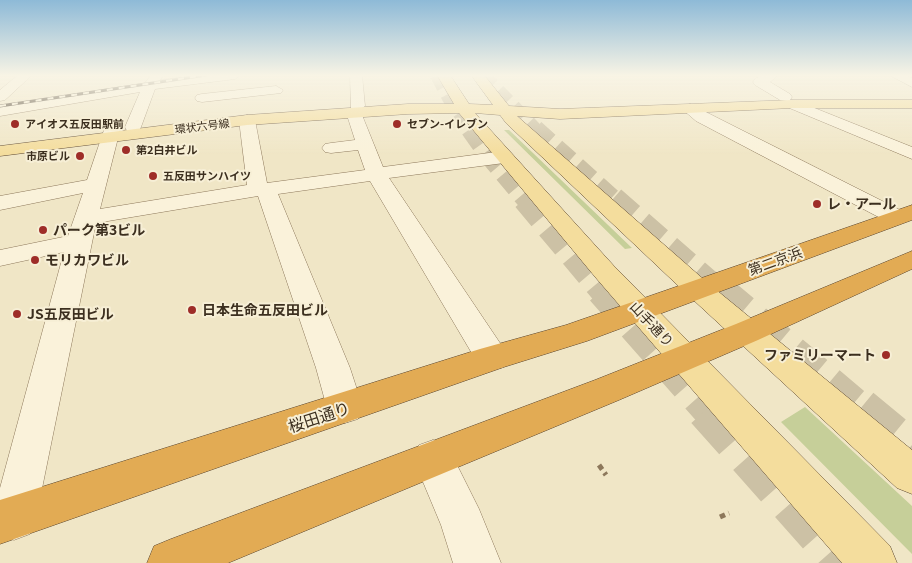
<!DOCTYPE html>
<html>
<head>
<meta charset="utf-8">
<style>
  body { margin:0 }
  canvas { display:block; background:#f0e6c6 }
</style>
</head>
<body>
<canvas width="912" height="563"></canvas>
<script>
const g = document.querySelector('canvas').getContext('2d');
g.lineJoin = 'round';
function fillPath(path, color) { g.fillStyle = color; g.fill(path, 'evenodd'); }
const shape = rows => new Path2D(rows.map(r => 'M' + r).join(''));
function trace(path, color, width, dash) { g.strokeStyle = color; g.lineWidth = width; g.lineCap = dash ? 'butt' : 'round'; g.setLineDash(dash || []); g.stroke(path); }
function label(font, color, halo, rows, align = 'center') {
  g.font = font + ' Georgia,"Noto Sans JP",serif'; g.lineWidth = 4; g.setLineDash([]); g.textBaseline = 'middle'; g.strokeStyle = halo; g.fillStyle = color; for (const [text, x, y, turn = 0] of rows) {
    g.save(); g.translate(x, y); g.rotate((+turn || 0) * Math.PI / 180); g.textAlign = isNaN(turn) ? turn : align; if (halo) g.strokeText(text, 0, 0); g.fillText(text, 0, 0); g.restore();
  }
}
fillPath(shape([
  [504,130,509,130,632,248,625,249],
  [805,407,912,506,912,554,781,422]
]), '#c6cf99');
trace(shape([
  [437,75,449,98,471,130],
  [483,75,536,130]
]), '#ccc1a5', 14, [14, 8]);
trace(shape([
  [470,129,489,156,526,200],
  [535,129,614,200]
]), '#ccc1a5', 19, [19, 9]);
trace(shape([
  [525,199,603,292],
  [613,199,720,292]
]), '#ccc1a5', 25, [25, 12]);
trace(shape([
  [602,290,708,410],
  [719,290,862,410]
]), '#ccc1a5', 32, [32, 16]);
trace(shape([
  [707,409,844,563],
  [860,409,912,452]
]), '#ccc1a5', 42, [42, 21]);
const minor = shape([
  [18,75,32,75,5,100,0,101,0,90,18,75],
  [151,75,164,75,160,80,201,75,241,75,235,79,155,89,141,127,139,131,133,132,127,131,125,127,140,92,0,116,0,106,145,83,151,75],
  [350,75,362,75,365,106,360,110,383,167,504,151,511,153,513,157,511,161,504,163,389,178,504,349,508,358,504,367,492,370,480,367,370,181,278,194,350,368,363,408,358,419,345,423,332,419,327,408,316,368,258,196,96,223,36,518,30,534,14,540,0,534,0,488,64,252,0,266,0,250,68,236,83,193,0,210,0,196,87,180,104,130,106,126,112,125,118,126,120,130,100,209,247,185,239,120,241,117,247,115,253,117,255,120,267,183,365,170,358,150,331,153,325,152,322,148,325,144,331,143,355,140,346,112,351,108,350,75],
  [762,75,778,75,770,82,790,94,792,97,790,100,797,101,912,147,912,159,787,107,785,104,787,101,780,100,755,85,753,82,755,79,762,75],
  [889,75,906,75,912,78,912,87,889,75],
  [276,86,283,90,281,93,202,102,197,101,195,98,197,95,202,94,276,86],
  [690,104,904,212,907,217,904,222,896,224,888,222,696,121,682,109,685,106,690,104],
  [433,440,447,445,479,509,501,563,453,563,441,525,413,458,419,445,433,440]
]);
const major = shape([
  [437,75,450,75,469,104,493,105,471,75,484,75,509,106,560,109,792,100,912,100,912,108,792,108,560,119,517,116,709,284,912,450,912,494,897,488,689,296,506,123,500,115,475,113,614,266,890,546,897,563,842,563,596,278,459,113,408,114,247,125,0,156,0,146,247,115,408,104,454,104,437,75]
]);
const highway = shape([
  [912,205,912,220,587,341,504,367,0,544,0,500,480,349,566,325,912,205],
  [912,251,912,269,758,340,619,400,228,563,147,563,154,546,171,539,595,380,736,324,912,251]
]);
trace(minor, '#8d785b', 1);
trace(major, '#5a452f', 1);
trace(highway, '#5a452f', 1);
trace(shape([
  [599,465,606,475],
  [720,517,729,513]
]), '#8d785b', 5, [5.5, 4]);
fillPath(minor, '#faf2da');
fillPath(major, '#f4dd9d');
fillPath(highway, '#e2ab54');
const rail = shape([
  [0,106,206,75]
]);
trace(rail, '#3c2f1f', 3);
trace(rail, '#f7efd6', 2, [6]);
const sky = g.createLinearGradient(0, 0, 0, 154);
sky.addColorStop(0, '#8ebad7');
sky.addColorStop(0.49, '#f8f4e5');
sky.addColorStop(1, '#f8f4e500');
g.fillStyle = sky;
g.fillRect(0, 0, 912, 154);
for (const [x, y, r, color] of [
  [15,124,5,"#9e2d28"],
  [397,124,5,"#9e2d28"],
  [126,150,5,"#9e2d28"],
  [80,156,5,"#9e2d28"],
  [153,176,5,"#9e2d28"],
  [817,204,5,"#9e2d28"],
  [43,230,5,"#9e2d28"],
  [35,260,5,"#9e2d28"],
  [192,310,5,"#9e2d28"],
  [17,314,5,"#9e2d28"],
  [886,355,5,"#9e2d28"]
]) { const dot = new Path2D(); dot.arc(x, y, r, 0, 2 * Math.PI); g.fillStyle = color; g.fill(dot); trace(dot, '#f7efd6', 2); }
label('bold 11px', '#3c2f1f', '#f7efd6', [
  ["アイオス五反田駅前",25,124],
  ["セブン-イレブン",407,124],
  ["第2白井ビル",136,150],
  ["市原ビル",70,156,"right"],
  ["五反田サンハイツ",163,176]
], 'left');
label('11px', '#3c2f1f', '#f7efd6', [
  ["環状六号線",202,126,-7]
]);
label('bold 14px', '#3c2f1f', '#f7efd6', [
  ["レ・アール",827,204],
  ["パーク第3ビル",53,230],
  ["モリカワビル",45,260],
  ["日本生命五反田ビル",202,310],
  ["JS五反田ビル",27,314],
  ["ファミリーマート",876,355,"right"]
], 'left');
label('14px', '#3c2f1f', '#f7efd6', [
  ["第二京浜",775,261,-20],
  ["山手通り",652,324,47]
]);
label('16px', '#3c2f1f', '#f7efd6', [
  ["桜田通り",319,417,-18]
]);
</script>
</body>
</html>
